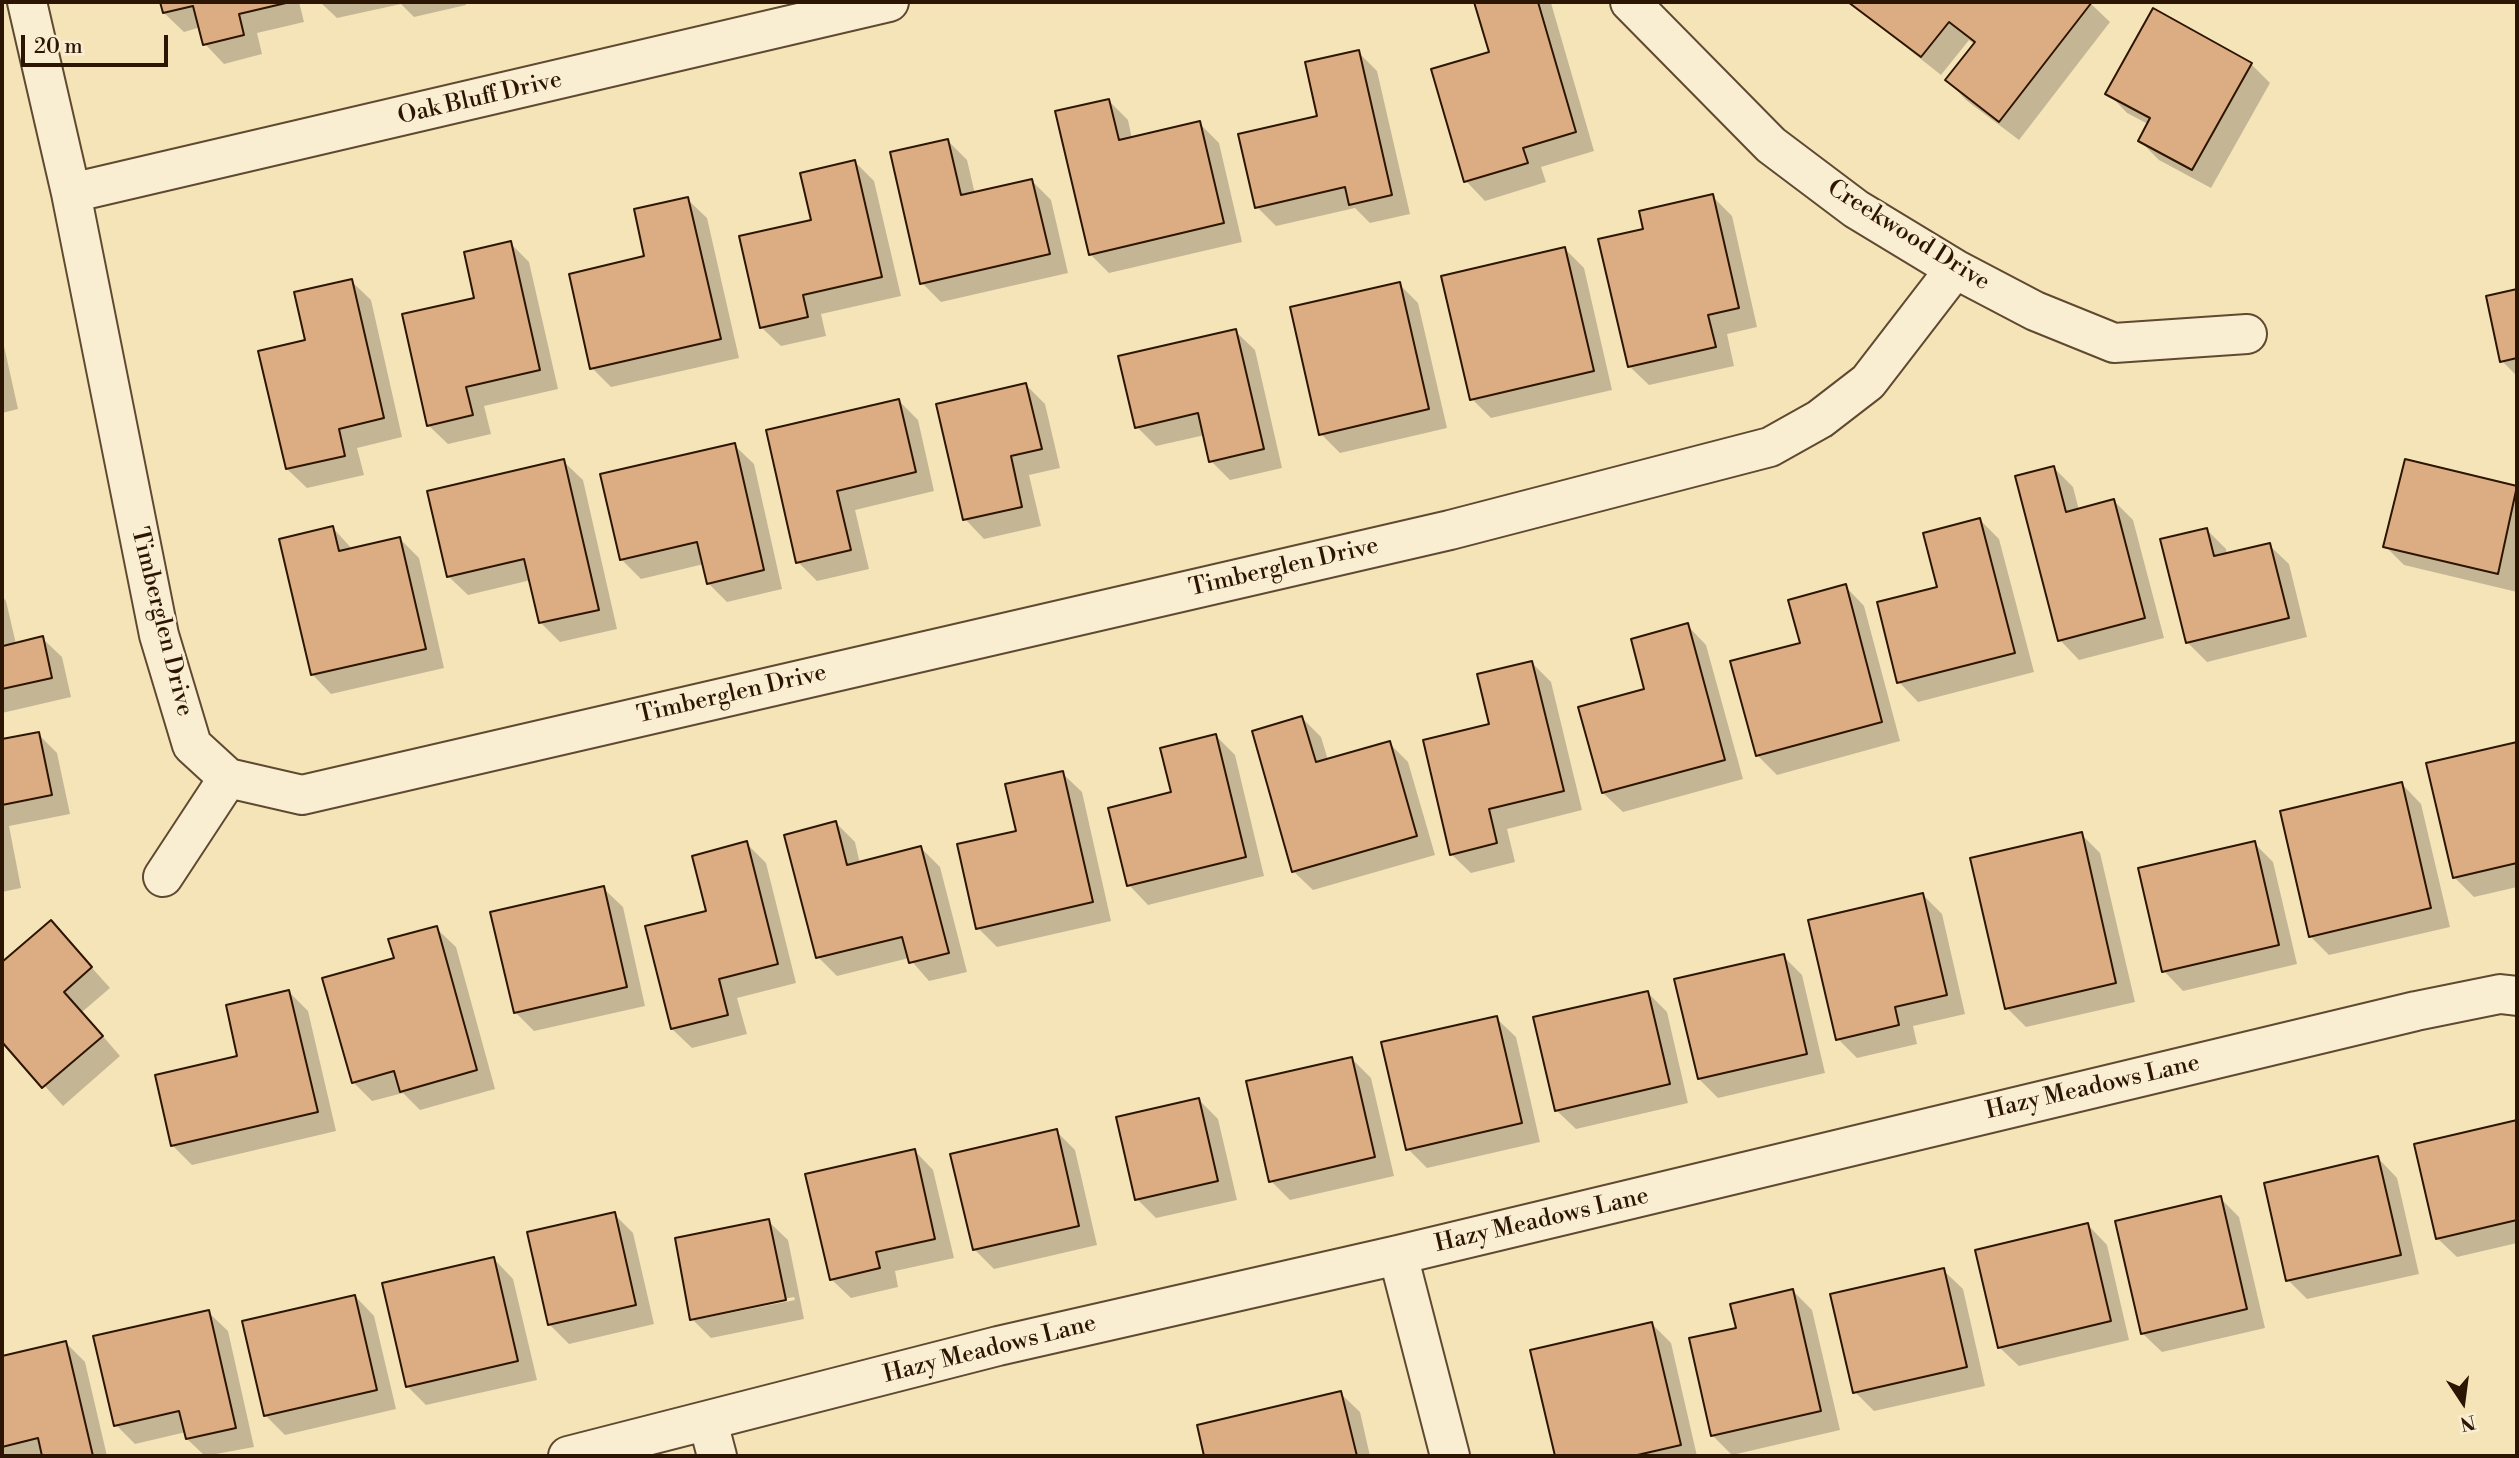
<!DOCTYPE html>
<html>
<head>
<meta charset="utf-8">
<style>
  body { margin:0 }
  #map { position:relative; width:2519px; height:1458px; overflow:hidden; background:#f6e4b9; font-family:"Libre Bodoni",serif }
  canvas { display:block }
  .frame { position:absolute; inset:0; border:4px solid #2d1503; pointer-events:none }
  .north { position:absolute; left:2428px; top:1367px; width:70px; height:70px; -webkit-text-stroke:5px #f9edd2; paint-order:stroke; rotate:167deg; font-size:19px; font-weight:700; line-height:28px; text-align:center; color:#2d1503 }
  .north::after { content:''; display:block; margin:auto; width:24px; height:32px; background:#2d1503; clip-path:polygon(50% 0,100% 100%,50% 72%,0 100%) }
  .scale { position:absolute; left:21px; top:35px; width:147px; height:32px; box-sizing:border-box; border:4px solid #2d1503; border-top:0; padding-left:9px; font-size:21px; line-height:24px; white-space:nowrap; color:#2d1503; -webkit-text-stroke:5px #f9edd2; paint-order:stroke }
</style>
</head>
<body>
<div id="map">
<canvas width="2519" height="1458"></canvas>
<div class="frame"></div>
<div class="north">N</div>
<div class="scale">20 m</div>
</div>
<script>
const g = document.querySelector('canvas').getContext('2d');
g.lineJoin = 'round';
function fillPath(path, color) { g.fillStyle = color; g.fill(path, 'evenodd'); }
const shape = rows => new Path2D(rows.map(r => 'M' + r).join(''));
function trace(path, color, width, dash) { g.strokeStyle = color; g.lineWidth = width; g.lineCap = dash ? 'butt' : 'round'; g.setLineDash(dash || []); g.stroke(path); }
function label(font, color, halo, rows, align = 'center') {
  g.font = font + ' "Libre Bodoni",serif'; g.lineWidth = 6; g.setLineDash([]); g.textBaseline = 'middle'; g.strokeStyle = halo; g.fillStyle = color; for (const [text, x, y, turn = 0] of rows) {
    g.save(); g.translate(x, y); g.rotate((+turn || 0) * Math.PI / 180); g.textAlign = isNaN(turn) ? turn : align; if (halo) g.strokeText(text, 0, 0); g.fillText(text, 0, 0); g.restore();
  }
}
fillPath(shape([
  [162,2,299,2,304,22,257,33,262,54,224,64,205,44,201,27,184,32,164,13],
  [320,2,465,2,466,5,414,17,401,4,337,18],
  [1476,2,1551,3,1594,151,1541,167,1546,182,1485,201,1466,181,1492,53],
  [1849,2,2089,2,2110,22,2019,140,1966,100,1947,80,1975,45,1969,40,1941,75],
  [1358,52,1377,71,1410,214,1370,223,1355,208,1276,226,1257,207,1320,117],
  [2251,64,2270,83,2211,188,2159,160,2140,141,2148,124,2127,113,2108,93],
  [1109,101,1128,120,1132,139,1199,123,1219,143,1242,242,1109,273,1090,254],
  [947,140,967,160,975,194,1032,181,1051,200,1068,273,941,302,922,283],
  [855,162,874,181,901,296,821,314,826,336,781,346,761,327,813,221],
  [1712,196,1732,216,1757,327,1727,334,1734,366,1649,385,1629,366,1645,230],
  [687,199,707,218,739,358,611,387,592,368,646,258],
  [510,243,529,262,558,389,484,406,491,434,448,444,428,425,477,300],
  [1565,249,1584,268,1612,390,1491,418,1472,399],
  [351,281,371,300,402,437,357,448,364,475,307,488,287,469,307,341],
  [1399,284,1418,303,1447,428,1340,453,1321,434],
  [2517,291,2517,376,2502,361,2488,297],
  [1235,331,1255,350,1282,468,1230,480,1211,461,1205,435,1156,446,1137,427],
  [2,337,18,409,2,413],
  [1026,385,1045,404,1060,468,1029,475,1041,526,984,539,965,519],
  [899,401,918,420,934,491,855,510,869,569,817,581,798,562,768,431],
  [734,445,754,464,782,589,727,602,708,583,704,564,641,579,621,559],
  [563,461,583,480,617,629,560,642,540,622,531,580,468,595,448,576],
  [2406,461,2517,487,2517,592,2404,565,2385,546],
  [2054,468,2073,487,2079,510,2114,501,2133,520,2164,638,2079,660,2060,640],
  [1980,520,1999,539,2034,672,1918,702,1899,682,1939,588],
  [333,528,353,550,400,539,419,558,444,668,331,694,312,674],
  [2207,530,2226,549,2227,555,2269,545,2289,564,2307,637,2207,662,2188,643],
  [1845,586,1864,606,1900,741,1777,775,1757,755,1802,644],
  [2,596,6,601,16,644,42,638,62,657,71,697,2,713],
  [1687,625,1706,645,1743,779,1623,812,1603,793,1646,690],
  [1532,663,1551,682,1582,810,1507,829,1515,862,1471,873,1451,854,1491,725],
  [1302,718,1321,737,1328,760,1389,743,1408,762,1435,855,1313,890,1293,871],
  [38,734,57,753,70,814,9,826,21,888,2,892,2,741],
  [1216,736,1235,755,1264,876,1148,905,1129,885],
  [2517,744,2517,887,2474,897,2454,877,2428,765],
  [1062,773,1082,792,1111,921,997,947,978,928,1018,832],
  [2402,784,2421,804,2450,927,2329,955,2310,936],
  [836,823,855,842,860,864,921,848,940,867,967,972,929,981,909,958,837,976,818,957],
  [2081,834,2100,853,2135,1002,2026,1027,2007,1008],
  [746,843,766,863,796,983,737,998,747,1034,692,1048,672,1029,708,912],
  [2254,843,2273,862,2297,964,2183,991,2164,971],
  [603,888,623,907,645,1006,534,1031,515,1012],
  [1923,895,1942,914,1965,1014,1913,1026,1917,1044,1857,1058,1838,1039],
  [51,922,110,988,82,1012,120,1056,63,1106,2,1039,2,965],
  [436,928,456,947,495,1089,420,1110,403,1093,372,1101,353,1082,396,959],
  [1783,956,1802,975,1825,1073,1718,1098,1699,1079],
  [289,992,308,1011,336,1131,192,1165,173,1146],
  [1648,993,1667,1012,1688,1103,1576,1129,1556,1110],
  [1496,1018,1516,1037,1540,1142,1427,1168,1408,1149],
  [1352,1059,1371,1078,1394,1176,1290,1200,1271,1181],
  [1199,1100,1218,1119,1237,1200,1156,1218,1137,1199],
  [2517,1122,2517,1243,2457,1257,2437,1238,2416,1145],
  [1056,1131,1075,1150,1097,1245,994,1269,974,1249],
  [914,1150,933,1170,954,1258,895,1271,898,1287,851,1298,831,1279],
  [2378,1158,2397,1178,2419,1274,2307,1299,2288,1280],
  [2220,1198,2239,1217,2265,1328,2162,1352,2142,1333],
  [614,1214,633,1233,654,1324,569,1344,550,1325,529,1234],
  [768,1221,788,1240,804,1319,711,1338,692,1319],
  [794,1297,795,1300,704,1318,704,1315],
  [2088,1225,2107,1245,2129,1340,2019,1366,1999,1347],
  [494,1259,513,1279,537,1380,426,1405,407,1386],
  [1943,1270,1963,1289,1985,1386,1874,1411,1855,1392],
  [1793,1291,1812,1310,1840,1430,1732,1455,1713,1436,1738,1329],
  [355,1296,374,1316,396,1409,285,1435,265,1415],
  [208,1312,228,1331,254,1447,205,1456,187,1439,186,1432,135,1444,116,1425],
  [1652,1324,1671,1343,1697,1456,1557,1456,1532,1351],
  [66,1343,85,1362,107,1456,2,1456,2,1358],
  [1340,1393,1360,1412,1370,1456,1206,1456,1199,1426]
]), '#0003');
const building = shape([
  [160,2,286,2,286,3,239,14,244,35,203,45,193,6,163,13,160,2],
  [1474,2,1538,2,1576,132,1523,148,1528,163,1464,182,1431,69,1489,52,1474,2],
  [1848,2,2092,2,1999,122,1945,80,1975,42,1949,22,1921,57,1848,2],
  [2153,8,2252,63,2192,170,2138,141,2150,118,2105,94,2153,8],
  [1359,50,1392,195,1349,205,1345,187,1255,208,1238,134,1317,116,1305,62,1359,50],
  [1109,99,1119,140,1200,121,1224,223,1089,255,1055,111,1109,99],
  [948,139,961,195,1032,179,1050,254,920,284,890,152,948,139],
  [855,160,882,277,803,295,808,317,760,328,739,236,811,220,800,173,855,160],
  [1713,194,1739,308,1708,315,1716,347,1628,367,1598,239,1643,229,1639,211,1713,194],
  [688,197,721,339,590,369,569,274,644,256,634,209,688,197],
  [511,241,540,370,466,387,473,415,427,426,402,314,474,298,464,252,511,241],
  [1565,247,1594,371,1470,400,1441,276,1565,247],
  [352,279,384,418,339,429,345,456,286,469,258,351,305,340,294,292,352,279],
  [1400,282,1429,409,1319,435,1290,307,1400,282],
  [2517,289,2517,358,2500,362,2486,296,2517,289],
  [1236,329,1264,449,1209,462,1198,413,1135,428,1118,356,1236,329],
  [1026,383,1042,449,1011,456,1022,507,963,520,936,404,1026,383],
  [899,399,916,472,837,491,851,550,796,563,766,430,899,399],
  [735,443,764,570,707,584,697,542,620,560,600,474,735,443],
  [564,459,599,610,539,623,524,559,447,577,427,491,564,459],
  [2405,459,2517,486,2498,574,2383,547,2405,459],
  [2054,466,2066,512,2114,499,2145,618,2058,641,2015,476,2054,466],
  [1980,518,2015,653,1897,683,1877,602,1937,587,1923,533,1980,518],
  [333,526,339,551,400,537,426,649,311,675,279,539,333,526],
  [2207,528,2214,556,2270,543,2289,618,2186,643,2160,539,2207,528],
  [1846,584,1882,722,1756,756,1730,661,1800,643,1788,600,1846,584],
  [1688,623,1725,760,1602,793,1578,707,1644,689,1631,639,1688,623],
  [43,636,52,678,2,689,2,642,3,646,43,636],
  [1532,661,1564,791,1489,809,1497,843,1450,855,1423,740,1489,724,1477,674,1532,661],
  [1302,716,1316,762,1390,741,1417,836,1292,872,1252,731,1302,716],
  [39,732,52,795,2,805,2,739,39,732],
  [1216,734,1246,857,1127,886,1108,808,1171,792,1160,748,1216,734],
  [2517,742,2517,863,2453,878,2426,763,2517,742],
  [1063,771,1093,902,976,929,957,844,1016,831,1005,784,1063,771],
  [2402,782,2431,908,2309,937,2280,811,2402,782],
  [836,821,847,865,921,846,949,953,909,963,902,937,816,958,784,835,836,821],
  [2082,832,2116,983,2005,1009,1970,858,2082,832],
  [747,841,778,964,719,979,728,1015,671,1029,645,926,706,911,692,856,747,841],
  [2255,841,2279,945,2162,972,2138,868,2255,841],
  [604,886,627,987,514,1013,490,912,604,886],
  [1923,893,1947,995,1895,1007,1899,1025,1836,1040,1808,920,1923,893],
  [51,920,92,967,64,992,103,1036,42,1088,2,1042,2,962,51,920],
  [437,926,477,1070,400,1092,394,1071,352,1083,322,978,394,958,388,939,437,926],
  [1784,954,1807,1054,1698,1079,1674,979,1784,954],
  [289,990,318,1112,171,1146,155,1075,237,1056,226,1005,289,990],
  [1648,991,1670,1084,1555,1111,1533,1017,1648,991],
  [1497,1016,1522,1123,1406,1150,1381,1042,1497,1016],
  [1352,1057,1375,1157,1269,1182,1246,1081,1352,1057],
  [1199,1098,1218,1181,1135,1200,1116,1117,1199,1098],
  [2517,1120,2517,1220,2436,1239,2414,1144,2517,1120],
  [1057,1129,1079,1226,973,1250,950,1154,1057,1129],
  [915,1149,935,1239,876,1252,880,1268,830,1280,805,1174,915,1149],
  [2378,1156,2401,1255,2286,1281,2264,1183,2378,1156],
  [2221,1196,2247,1309,2141,1334,2115,1221,2221,1196],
  [615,1212,636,1305,548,1325,527,1232,615,1212],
  [769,1219,786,1300,690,1320,675,1238,769,1219],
  [2088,1223,2111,1321,1998,1348,1975,1250,2088,1223],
  [494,1257,518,1361,406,1387,382,1283,494,1257],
  [1944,1268,1967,1367,1853,1393,1830,1294,1944,1268],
  [1793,1289,1821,1411,1711,1436,1689,1338,1736,1328,1730,1304,1793,1289],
  [355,1295,377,1390,264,1416,242,1321,355,1295],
  [209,1310,236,1428,186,1439,179,1411,114,1426,93,1336,209,1310],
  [1652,1322,1681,1445,1633,1456,1555,1456,1530,1350,1652,1322],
  [66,1341,93,1456,42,1456,38,1438,2,1447,2,1356,66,1341],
  [1341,1391,1357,1456,1204,1456,1197,1425,1341,1391]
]);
fillPath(building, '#dcac83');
trace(building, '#2d1503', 2);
const minor = shape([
  [27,2,71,193,159,635,192,745,228,778,302,795,1450,530,1770,447,1820,419,1868,382,1955,269],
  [1630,2,1771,145,1856,209,1955,269,2035,311,2114,343,2247,334],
  [71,193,889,2],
  [163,877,228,778],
  [1398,1255,1450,1456],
  [708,1422,717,1456],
  [568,1456,998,1346,1398,1255,2416,1011,2500,994,2517,996]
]);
trace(minor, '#5f4930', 42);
trace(minor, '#f9edd2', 38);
label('24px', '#2d1503', '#f9edd2', [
  ["Oak Bluff Drive",480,99,-13],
  ["Creekwood Drive",1908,236,32],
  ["Timberglen Drive",1284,568,-13],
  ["Timberglen Drive",161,622,76],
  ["Timberglen Drive",732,695,-13],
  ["Hazy Meadows Lane",2093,1088,-13],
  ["Hazy Meadows Lane",1542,1221,-13],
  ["Hazy Meadows Lane",990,1350,-14]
]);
</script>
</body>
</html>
